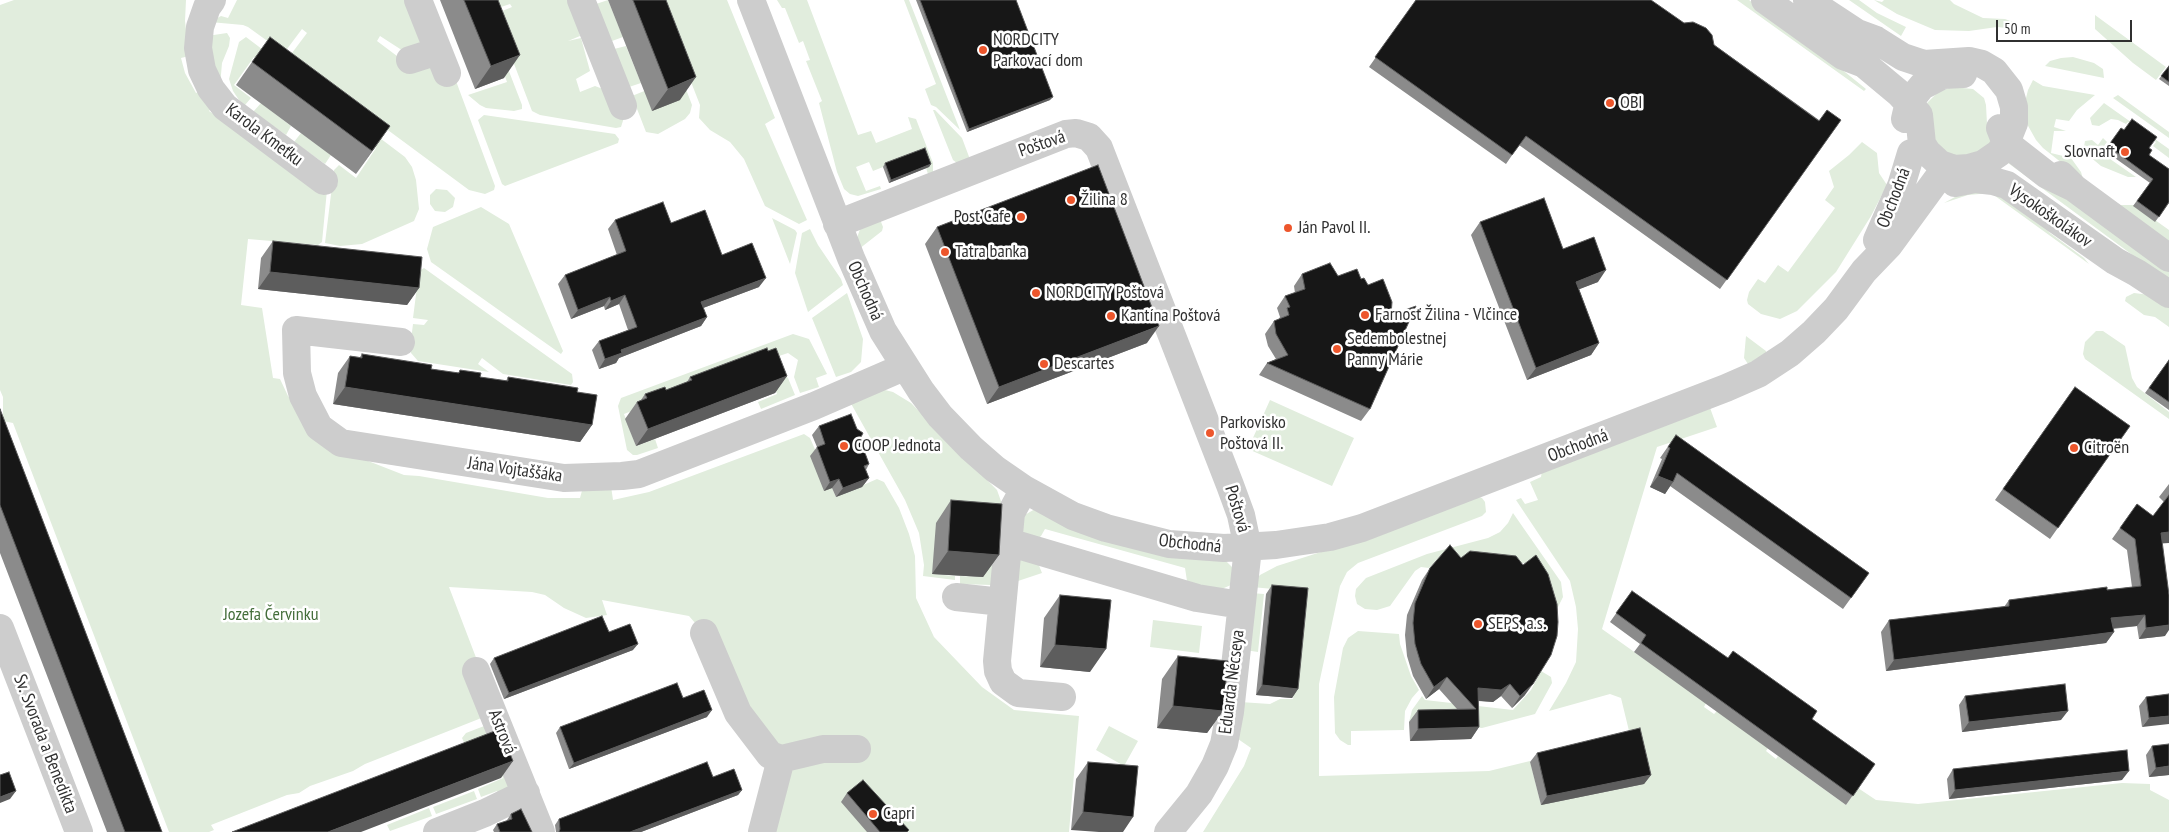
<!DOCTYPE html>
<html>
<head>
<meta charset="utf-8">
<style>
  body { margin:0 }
  #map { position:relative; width:2169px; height:832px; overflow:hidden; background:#fff; font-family:"PT Sans Narrow",sans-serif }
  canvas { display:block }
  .scale { position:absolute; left:1996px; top:20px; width:136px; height:22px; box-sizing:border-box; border:2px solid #303030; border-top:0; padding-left:6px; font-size:15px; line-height:18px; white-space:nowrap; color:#303030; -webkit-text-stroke:4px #fff; paint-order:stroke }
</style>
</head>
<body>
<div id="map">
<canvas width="2169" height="832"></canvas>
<div class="scale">50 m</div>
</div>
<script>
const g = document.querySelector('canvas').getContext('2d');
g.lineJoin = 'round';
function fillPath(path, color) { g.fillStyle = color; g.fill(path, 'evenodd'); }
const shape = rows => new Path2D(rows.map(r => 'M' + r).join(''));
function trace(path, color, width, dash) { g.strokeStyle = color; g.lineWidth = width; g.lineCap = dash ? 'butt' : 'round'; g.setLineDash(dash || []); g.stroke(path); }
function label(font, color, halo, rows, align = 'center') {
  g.font = font + ' "PT Sans Narrow",sans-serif'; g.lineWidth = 5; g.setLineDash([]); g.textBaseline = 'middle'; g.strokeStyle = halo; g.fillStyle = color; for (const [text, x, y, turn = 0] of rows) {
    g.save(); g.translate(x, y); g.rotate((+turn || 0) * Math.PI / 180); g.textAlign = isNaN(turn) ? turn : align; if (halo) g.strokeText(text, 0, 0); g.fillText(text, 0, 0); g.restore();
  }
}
fillPath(shape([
  [14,0,186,0,185,21,189,56,181,58,185,73,196,93,202,90,215,104,209,111,327,190,322,242,318,245,248,239,241,305,262,308,273,378,280,379,288,396,340,450,404,475,419,476,548,498,580,498,583,487,611,486,613,500,649,492,804,434,810,438,836,497,877,479,884,482,899,508,909,534,915,556,916,598,934,637,982,687,1014,710,1079,716,1069,832,769,832,785,764,702,631,689,616,602,600,607,615,586,618,564,608,545,595,532,592,449,587,480,668,489,715,365,764,353,771,310,786,299,793,287,795,211,825,214,830,209,832,169,832,13,423,3,421,3,397,0,390,0,5],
  [237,0,412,0,428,51,411,56,380,36,377,41,409,65,431,59,456,81,495,186,494,190,485,194,469,190,289,57,307,33,302,29,284,53,248,27,243,25,210,22,221,16,228,18],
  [488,0,573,0,580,36,568,41,581,38,590,71,576,79,580,92,595,86,608,91,627,108,621,127,616,128,540,115,532,111,495,14,512,7,510,4,492,10],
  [608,0,623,37,612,41,596,4],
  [659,0,727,0,775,118,765,124,807,220,799,224,765,206,744,159,730,142,710,130,699,118,700,105],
  [777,0,807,0,858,135,871,131,876,143,912,129,908,117,916,119,933,163,933,172,929,177,926,168,929,167,923,151,873,171,869,162,856,167,866,191,880,186,881,189,858,196,850,194,844,189,837,172,819,103,822,101,806,61,810,60,803,41,799,43,785,8,782,8],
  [904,0,909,0,960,130,936,107,931,105,925,89,936,84],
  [1737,0,1749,0,1824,55,1866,89,1864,91],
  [1849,0,1859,0,1877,13,1906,27,1901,36],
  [1874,0,1882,2,1884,0,1950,0,1954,4,1983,18,2005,19,2013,22,2016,29,2016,32,2007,28,1997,27,1969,31,1935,30,1897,14],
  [2095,15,2166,67,2156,80,2133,63,2095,29],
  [227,33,230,38,229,46,222,63,220,86,207,36],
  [246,37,405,157,412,167,416,180,419,209,414,221,362,244,340,246,325,243,334,170,339,165,356,178,376,148,254,57,234,85,251,98,245,105,239,100,233,91,229,79,239,42],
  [626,46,641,83,629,87,614,49],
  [2073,57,2094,63,2103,69,2104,78,2045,66,2050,61,2061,58],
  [505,61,522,105,522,109,514,111,486,108,480,105,468,95,507,82,500,62],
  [681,76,692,105,690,113,685,119,658,134,646,132,632,96],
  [2033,80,2043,86,2095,95,2077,110,2069,121,2056,119,2054,127,2066,131,2054,131,2051,153,2071,158,2081,172,2083,179,2120,205,2134,205,2169,230,2169,244,2077,175,2043,148,2036,140,2027,124,2025,102,2028,90],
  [1952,87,1973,89,1984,98,1986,105,1987,124,1992,142,1976,153,1960,156,1952,155,1938,146,1934,137,1930,110,1927,103,1938,92],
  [2118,95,2169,132,2169,138,2113,98],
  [261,103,291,126,286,135,253,112],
  [2104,103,2169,149,2169,158,2153,146,2156,142,2128,122,2126,124,2118,120,2111,119,2099,126,2092,125,2090,118],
  [933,110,935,110,962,138,971,162,957,163,953,160],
  [484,115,615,134,619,139,618,143,505,186,502,184,478,120],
  [301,133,331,155,325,164,294,142],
  [2103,138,2107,142,2100,152,2136,177,2128,177,2101,166,2089,156,2084,147,2085,141,2092,140,2098,145],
  [1862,142,1877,153,1879,173,1887,185,1871,216,1836,272,1797,311,1780,319,1761,314,1748,304,1747,300,1749,292,1758,279,1765,283,1778,265,1788,272,1835,208,1825,200,1834,187,1829,171,1849,155],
  [2010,152,2169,270,2169,282,2004,160],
  [436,189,447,190,455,198,453,207,445,212,435,211,430,204,430,195],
  [1983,189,2001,191,2016,197,2029,209,2050,233,2084,258,2089,264,1991,193,1968,195,1944,203,1964,192],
  [481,207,509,224,563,351,561,354,431,262,427,249,433,227],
  [878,214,883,227,882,231,859,249,857,238,861,226],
  [772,218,795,230,797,233,790,264],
  [810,229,818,245,841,279,843,285,808,312,795,273,802,233],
  [424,268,572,374,573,382,571,385,503,374,482,358,478,364,489,372,418,361,411,353,410,348,413,324,424,325,428,320,413,318,419,271],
  [847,293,863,339,861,362,851,372,836,377,812,318],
  [2134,293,2150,295,2169,308,2169,327,2155,317,2144,315,2125,301,2126,297],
  [2096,331,2103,331,2125,346,2132,378,2137,387,2169,412,2169,419,2085,359,2083,354,2085,342],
  [793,334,809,339,827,374,816,378,819,387,800,393,794,377,798,360,788,353,779,356,776,367,788,378,795,395,761,409,758,402,777,394,764,359,624,414,636,446,655,439,658,448,637,455,633,455,627,450,618,406,621,398],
  [1746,336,1766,351,1766,353,1748,364,1744,358],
  [881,389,893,392,911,403,997,490,1002,504,991,585,960,584,960,576,983,577,932,574,955,576,955,580,923,576,924,565,919,533,905,500,849,400],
  [1270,400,1354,438,1332,486,1248,449],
  [1709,405,1717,427,1657,447,1602,629,1706,703,1704,707,1714,714,1717,711,1768,748,1766,751,1776,759,1778,756,1846,805,1858,788,1876,800,1918,804,2122,783,2150,784,2150,790,2169,800,2169,832,1203,832,1244,766,1251,748,1238,739,1240,702,1270,704,1280,699,1293,699,1303,595,1294,591,1252,587,1255,580,1260,575,1277,566,1371,536,1476,496,1482,498,1485,502,1486,512,1482,516,1358,563,1347,572,1340,586,1319,684,1319,776,1489,771,1530,761,1541,805,1630,735,1621,698,1610,694,1549,711,1566,683,1576,662,1578,629,1576,607,1570,581,1516,500,1521,498,1525,504,1538,500,1530,482,1541,477,1542,470],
  [1035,509,1226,561,1233,568,1231,585,1217,591,1187,581,1185,568,1045,529,1041,536,1037,539,1023,536,1019,524,1023,516],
  [1513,513,1561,582,1563,597,1558,607,1553,609,1529,566,1525,563,1510,563,1441,555,1429,568,1421,567,1415,571,1390,606,1377,610,1365,609,1357,604,1355,596,1356,589,1366,578,1427,554,1488,538,1500,532,1508,523],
  [1021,558,1038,563,1042,573,1012,583],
  [1251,593,1264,594,1258,652,1245,650],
  [1153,620,1202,626,1199,653,1150,647],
  [1358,631,1399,634,1400,644,1411,676,1419,690,1412,698,1405,711,1404,730,1351,731,1351,745,1348,745,1340,740,1335,733,1334,697,1343,648,1348,638],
  [1541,671,1551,677,1552,683,1535,714,1482,728,1409,722,1412,710,1422,696,1425,700,1513,710,1531,690],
  [492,723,515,778,501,800,497,791,481,797,478,789,503,778,488,743,468,751,462,738,466,733],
  [1109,726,1138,741,1124,766,1096,750],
  [474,791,477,799,436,814,433,807],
  [429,808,432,816,390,831,387,825]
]), '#e1eddd');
trace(shape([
  [212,0,207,7,200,27,198,48,202,70,211,89,225,107,324,181],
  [418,0,447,73],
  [581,0,623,106],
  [751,0,851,258,883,331,921,391,940,416,971,448,995,469,1024,489,1073,516,1106,528,1169,544,1224,548,1276,545,1330,537,1362,528,1726,388,1758,374,1790,353,1814,332,1836,309,1864,271,1889,245,1938,178,1954,169],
  [1765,0,1843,56,1864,64,1900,94,1919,115,1922,144,1927,152,1940,164,1954,169,1969,168,1983,164,1999,153,2006,143,2014,123,2014,107,2009,90,1994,71,1982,64,1969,61,1924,64,1903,57,1876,40,1857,33,1807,0],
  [410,60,438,51],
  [1905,119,1909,102,1922,86,1943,75,1963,74],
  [2000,128,2006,143,2047,175,2074,188],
  [2061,175,2074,188,2169,258],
  [1955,183,1975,179,1993,181,2007,185,2115,261,2137,273,2169,294],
  [837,224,1066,134,1076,133,1089,137,1099,148,1230,485,1241,515,1248,548,1230,712,1224,744,1215,766,1199,794,1168,832],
  [1877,240,1901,186,1911,153],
  [401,342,296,330,297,373,303,396,319,427,341,443,564,478,622,476,639,474,814,406,904,367],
  [1024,489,1011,513,997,661,998,671,1003,682,1018,693,1062,697],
  [1008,542,1197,598,1241,605],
  [956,597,1002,602],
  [0,628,79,832],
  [704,633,738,713,770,755,781,759],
  [476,671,541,832],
  [781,759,823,749,857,749],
  [437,832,485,813,526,793],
  [762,832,781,759]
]), '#cdcdcd', 28);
fillPath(shape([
  [440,0,498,0,504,78,475,89],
  [608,0,666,0,680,100,652,111],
  [916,0,1016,0,1050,100,967,132],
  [1416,0,1684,23,1819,120,1841,120,1720,289,1519,145,1506,164,1369,67],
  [252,62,390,126,356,174,236,85],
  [2169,66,2169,86,2159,79],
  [2121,128,2150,148,2149,155,2169,203,2155,222,2133,206,2150,183,2105,151],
  [885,163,931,164,929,167,889,183,883,167],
  [615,220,671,223,722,255,759,287,703,308,707,317,701,326,619,358,616,363,599,369,592,350,599,341,628,330,619,304,605,310,604,306,571,319,558,284,565,275,617,255,608,229],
  [1480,222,1563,249,1598,282,1579,289,1599,343,1591,355,1527,380,1471,235],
  [937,227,1147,343,987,404,925,244],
  [273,241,419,288,407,305,258,289,261,258],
  [1302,274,1370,409,1361,421,1259,375,1267,363,1276,359,1268,346,1265,334,1274,321,1279,319,1280,317,1277,308,1285,296,1295,293,1294,286],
  [768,351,787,376,775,393,636,446,625,419,637,402,641,400,645,394,666,390,687,382,690,377],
  [362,354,431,369,458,373,460,370,480,377,506,381,508,377,577,392,592,425,580,442,333,404,338,373,350,356,360,357],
  [2169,360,2169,410,2145,393],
  [2075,387,2130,426,2050,539,1995,500],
  [0,409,162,832,107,832,0,553],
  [819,426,860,439,869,464,866,470,869,478,862,487,836,497,832,488,824,491,810,456,817,447,812,435],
  [1676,435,1869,573,1843,609,1670,486,1665,494,1650,487,1662,459,1660,458],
  [2169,484,2169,543,2162,543,2165,636,2139,639,2137,626,2113,629,2114,632,2106,643,1886,671,1881,632,1889,620,2004,607,2009,600,2132,587,2127,550,2112,539,2137,504,2153,516,2164,502,2159,497],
  [951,500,999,555,983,577,932,574,936,523],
  [1430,568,1525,695,1512,708,1501,696,1493,702,1478,701,1479,727,1471,739,1410,741,1409,722,1418,710,1457,709,1439,689,1426,699,1413,676,1407,656,1405,635,1407,615,1422,580],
  [1272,585,1298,689,1292,698,1256,695,1266,594],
  [1632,591,1875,764,1846,805,1634,652,1640,644,1610,622],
  [1060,595,1090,672,1040,667,1044,618],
  [609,632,633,650,504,699,490,664,494,658],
  [1178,656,1223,711,1207,733,1157,728,1162,679],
  [2169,694,2142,727,2139,706,2146,697],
  [1965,696,2061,720,1962,732,1959,705],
  [683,698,707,717,569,769,556,733,560,727],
  [2152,746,2169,775,2149,777,2146,755],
  [1537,753,1651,775,1644,784,1541,805,1530,762],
  [1088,762,1133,817,1071,830,1076,779],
  [1953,769,2122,780,1949,799,1947,779],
  [713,777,742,790,738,795,641,832,556,832,555,825,559,819],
  [847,793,907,832,867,832,841,802],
  [511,814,532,832,494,832,493,830,497,824,507,821,507,820]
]), '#8b8b8b');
fillPath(shape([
  [520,55,504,78,475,89,491,66],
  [696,77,680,100,652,111,668,89],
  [1053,97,1050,100,967,132,969,129],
  [390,126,374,149,356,174,372,151],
  [931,164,929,167,889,183,891,180],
  [1606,270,1598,282,1567,294,1576,282],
  [270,272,419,288,407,305,258,289],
  [766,278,759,287,695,311,701,302],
  [625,295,619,304,605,310,611,301],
  [610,297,604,306,571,319,578,310],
  [707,317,701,326,619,358,616,363,599,369,605,359,621,350],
  [1159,326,1147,343,987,404,999,387],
  [1599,343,1591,355,1527,380,1536,368],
  [787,376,775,393,636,446,648,429],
  [345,387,592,425,580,442,333,404],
  [1658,476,1673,482,1665,494,1650,487],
  [869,478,862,487,836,497,843,488],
  [839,479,832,488,824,491,830,482],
  [2169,532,2169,543,2153,544,2161,533],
  [948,551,999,555,983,577,932,574],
  [2145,615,2137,626,2104,629,2111,618],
  [2169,625,2169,630,2165,636,2139,639,2146,628],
  [2114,632,2106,643,1886,671,1894,660],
  [638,644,633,650,504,699,509,693],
  [1055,645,1106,649,1090,672,1040,667],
  [1447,677,1439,689,1426,699,1434,687],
  [1510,684,1501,696,1493,702,1470,700,1478,688],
  [1533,684,1525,695,1512,708,1520,696],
  [1262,685,1298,689,1292,698,1256,695],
  [1173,706,1223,711,1207,733,1157,728],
  [712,710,707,717,569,769,574,763],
  [2068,711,2061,720,1962,732,1969,722],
  [2169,716,2169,724,2142,727,2149,718],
  [1479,727,1471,739,1410,741,1418,729],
  [513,761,501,778,361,832,328,832],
  [2169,766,2169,775,2149,777,2156,768],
  [2129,771,2122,780,1949,799,1955,790],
  [1651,775,1644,784,1541,805,1547,796],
  [742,790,738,795,641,832,630,832],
  [16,791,10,799,0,803,0,797],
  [1083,812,1133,817,1123,832,1099,832,1071,830]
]), '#5d5d5d');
const building = shape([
  [464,0,498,0,520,55,491,66,464,0],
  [633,0,666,0,696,77,668,89,633,0],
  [920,0,1016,0,1053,97,969,129,920,0],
  [1416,0,1651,0,1684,23,1693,22,1706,28,1712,35,1714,45,1819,121,1827,110,1841,120,1727,280,1526,136,1512,155,1375,57,1416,0],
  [270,37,390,126,372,151,252,62,270,37],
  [2169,66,2169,82,2161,76,2169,66],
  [2132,119,2157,137,2149,148,2152,150,2149,155,2169,169,2169,202,2159,217,2137,201,2153,179,2108,146,2121,128,2124,130,2132,119],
  [925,148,931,164,891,180,885,163,925,148],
  [1098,165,1159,326,999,387,937,227,1098,165],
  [1544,198,1563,249,1594,237,1606,270,1576,282,1599,343,1536,368,1480,222,1544,198],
  [663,202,671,223,705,210,722,255,752,243,766,278,701,302,707,317,621,350,622,353,605,359,599,341,637,327,625,295,611,301,610,297,578,310,565,275,626,251,615,220,663,202],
  [273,241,422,257,419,288,270,272,273,241],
  [1330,263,1338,276,1357,269,1361,279,1364,278,1368,285,1383,279,1392,302,1391,315,1416,306,1370,409,1267,363,1288,355,1276,334,1274,321,1289,315,1287,308,1290,307,1285,296,1305,289,1302,274,1330,263],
  [767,348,768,351,776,348,787,376,648,429,637,402,647,398,645,394,665,387,666,390,692,380,690,377,767,348],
  [362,354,432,365,431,369,459,373,460,370,481,373,480,377,508,381,508,377,578,388,577,392,597,395,592,425,345,387,350,356,362,358,362,354],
  [2169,360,2169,402,2149,388,2169,360],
  [2075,387,2130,426,2058,528,2003,489,2075,387],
  [0,409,162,832,125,832,0,505,0,409],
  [851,414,857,429,863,433,860,439,869,464,864,466,869,478,843,488,839,479,830,482,817,447,825,444,819,426,851,414],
  [1676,435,1869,573,1851,598,1677,473,1673,482,1658,476,1670,448,1668,447,1676,435],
  [2169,495,2169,532,2161,533,2169,595,2169,625,2146,628,2145,615,2111,618,2114,632,1894,660,1889,620,2009,606,2009,600,2107,587,2107,590,2141,586,2135,539,2120,528,2137,504,2153,516,2169,495],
  [951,500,1002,504,999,555,948,551,951,500],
  [1450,545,1461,558,1470,551,1516,556,1523,565,1536,555,1548,574,1557,604,1558,622,1557,636,1551,655,1533,684,1520,696,1510,684,1501,690,1478,688,1479,727,1418,729,1418,710,1476,709,1447,677,1434,687,1421,664,1415,644,1413,623,1415,603,1430,568,1450,545],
  [1272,585,1308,588,1298,689,1262,685,1272,585],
  [1632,591,1728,658,1733,651,1817,711,1812,719,1875,764,1853,796,1641,643,1646,635,1616,613,1632,591],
  [1060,595,1111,600,1106,649,1055,645,1060,595],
  [602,616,609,632,630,624,638,644,509,693,494,658,602,616],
  [1178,656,1228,661,1223,711,1173,706,1178,656],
  [677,683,683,698,704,690,712,710,574,763,560,727,677,683],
  [2065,684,2068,711,1969,722,1965,696,2065,684],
  [2169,694,2169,716,2149,718,2146,697,2169,694],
  [1640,728,1651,775,1547,796,1537,753,1640,728],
  [500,729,513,761,328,832,232,832,500,729],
  [2169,744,2169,766,2156,768,2152,746,2169,744],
  [2127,750,2129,771,1955,790,1953,769,2127,750],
  [707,762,713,777,734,769,742,790,630,832,559,832,560,829,559,819,707,762],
  [1088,762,1138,766,1133,817,1083,812,1088,762],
  [9,772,16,791,0,797,0,775,9,772],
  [863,780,909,830,907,832,880,832,847,793,863,780],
  [521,809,532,832,500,832,497,824,512,819,511,814,521,809]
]);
fillPath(building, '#171717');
trace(building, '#5d5d5d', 1);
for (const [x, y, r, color] of [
  [983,50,5,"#ed562c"],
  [1610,103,5,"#ed562c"],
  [2125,152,5,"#ed562c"],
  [1071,200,5,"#ed562c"],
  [1021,217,5,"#ed562c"],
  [1288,228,5,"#ed562c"],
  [945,252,5,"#ed562c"],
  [1036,293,5,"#ed562c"],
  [1365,315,5,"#ed562c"],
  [1111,316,5,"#ed562c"],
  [1337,349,5,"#ed562c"],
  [1044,364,5,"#ed562c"],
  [1210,433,5,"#ed562c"],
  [844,446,5,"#ed562c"],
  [2074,448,5,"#ed562c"],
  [1478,624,5,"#ed562c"],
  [873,814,5,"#ed562c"]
]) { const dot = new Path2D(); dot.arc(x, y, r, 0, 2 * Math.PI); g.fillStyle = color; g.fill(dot); trace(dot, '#fff', 2); }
label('18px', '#303030', '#fff', [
  ["NORDCITY",993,40],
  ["Parkovací dom",993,61],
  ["OBI",1620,103],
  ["Slovnaft",2115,152,"right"],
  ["Žilina 8",1081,200],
  ["Post Cafe",1011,217,"right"],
  ["Ján Pavol II.",1298,228],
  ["Tatra banka",955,252],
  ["NORDCITY Poštová",1046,293],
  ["Farnosť Žilina - Vlčince",1375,315],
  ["Kantína Poštová",1121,316],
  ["Sedembolestnej",1347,339],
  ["Panny Márie",1347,360],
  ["Descartes",1054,364],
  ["Parkovisko",1220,423],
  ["Poštová II.",1220,444],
  ["COOP Jednota",854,446],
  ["Citroën",2084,448],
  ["SEPS, a.s.",1488,624],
  ["Capri",883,814]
], 'left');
label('18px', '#303030', '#fff', [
  ["Karola Kmeťku",264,135,37],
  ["Poštová",1042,144,-19],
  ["Obchodná",1894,198,-69],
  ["Vysokoškolákov",2050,216,35],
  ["Obchodná",865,291,66],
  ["Obchodná",1578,446,-21],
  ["Jána Vojtaššáka",515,470,8],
  ["Poštová",1237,509,73],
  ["Obchodná",1190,544,6],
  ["Eduarda Nécseya",1232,682,-83],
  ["Astrová",502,732,68],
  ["Sv. Svorada a Benedikta",45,744,69]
]);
label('18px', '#446e3b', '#fff', [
  ["Jozefa Červinku",271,615]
]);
</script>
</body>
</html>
